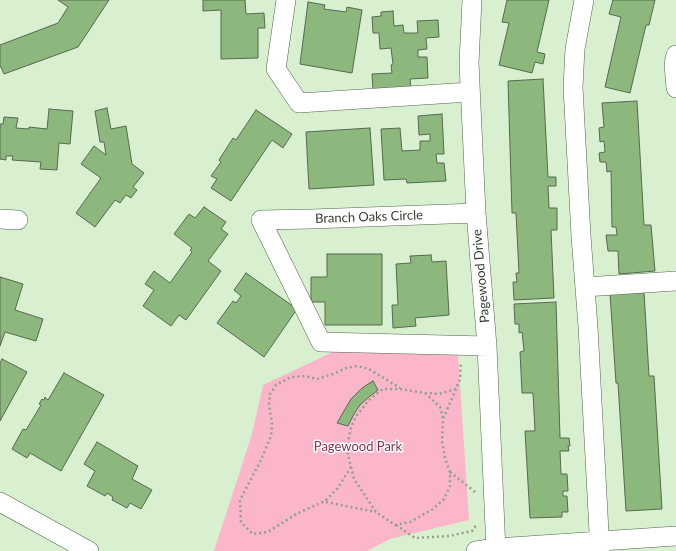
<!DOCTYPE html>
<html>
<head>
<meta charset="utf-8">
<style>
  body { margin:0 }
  canvas { display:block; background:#d8efd0 }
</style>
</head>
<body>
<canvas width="676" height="551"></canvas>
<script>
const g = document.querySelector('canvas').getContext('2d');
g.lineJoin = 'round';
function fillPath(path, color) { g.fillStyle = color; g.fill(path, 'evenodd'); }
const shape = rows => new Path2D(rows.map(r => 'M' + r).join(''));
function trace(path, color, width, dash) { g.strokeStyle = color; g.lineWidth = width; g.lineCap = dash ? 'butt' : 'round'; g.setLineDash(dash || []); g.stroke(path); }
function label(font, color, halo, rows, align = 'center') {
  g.font = font + ' Lato,sans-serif'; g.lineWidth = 3; g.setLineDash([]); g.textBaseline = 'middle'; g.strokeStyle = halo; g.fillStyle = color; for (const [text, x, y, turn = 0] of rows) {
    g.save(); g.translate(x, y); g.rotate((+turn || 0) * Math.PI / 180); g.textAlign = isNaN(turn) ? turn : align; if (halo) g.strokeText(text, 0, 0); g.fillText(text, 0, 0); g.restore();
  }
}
fillPath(shape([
  [339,349,458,355,469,520,390,539,367,551,214,551,252,434,263,385]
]), '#fbb7c9');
const building = shape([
  [58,0,109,0,78,47,4,74,1,67,0,67,0,45,58,23,68,7,58,0],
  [203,0,245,0,246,14,264,13,265,28,258,28,258,58,221,59,221,10,203,11,203,0],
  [507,0,549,0,537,52,545,54,543,64,535,62,532,73,499,65,509,23,502,22,507,0],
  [613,0,655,0,649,25,646,25,630,93,605,87,621,17,609,14,613,0],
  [308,2,325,5,324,9,346,12,347,7,362,10,352,73,300,64,308,2],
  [393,11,394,26,403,25,404,33,418,33,417,21,438,20,439,37,426,38,427,49,418,50,418,57,427,57,428,78,410,79,411,87,373,90,372,74,392,73,391,65,393,64,391,48,380,49,379,33,373,33,372,17,381,16,381,12,393,11],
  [543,79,548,177,556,177,556,186,548,186,549,208,557,208,557,230,551,230,554,298,514,300,513,282,517,282,516,273,519,273,516,213,512,213,508,81,543,79],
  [637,101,644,225,651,225,655,271,619,274,618,251,608,251,606,235,617,235,616,227,612,227,611,171,607,172,606,162,600,162,599,153,605,152,604,141,600,142,599,128,604,127,602,103,637,101],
  [107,108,111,129,126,126,132,164,144,173,133,187,137,190,131,198,126,195,120,203,115,200,95,227,76,213,101,178,81,164,94,146,106,155,104,142,100,142,95,111,107,108],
  [49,109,73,111,70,144,59,143,57,170,40,169,41,162,12,160,13,156,6,156,6,160,0,159,0,124,3,124,4,117,18,118,16,128,29,129,29,127,47,129,49,109],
  [256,110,292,134,283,148,272,140,231,201,211,188,217,179,211,176,221,162,219,160,233,138,236,140,256,110],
  [442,114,444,154,436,154,437,163,444,163,446,181,407,183,406,179,384,180,381,129,400,128,402,151,420,150,420,141,430,141,430,134,419,135,418,116,442,114],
  [370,128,374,185,309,189,306,132,370,128],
  [204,207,226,222,221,229,228,234,208,261,221,271,186,320,179,315,171,326,143,306,154,290,145,284,154,271,170,283,192,252,190,250,192,248,174,234,189,214,195,218,204,207],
  [327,254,382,254,382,325,325,325,325,302,311,302,311,277,327,277,327,254],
  [431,255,432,262,446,261,449,315,415,318,416,326,393,328,392,305,398,305,396,264,411,263,410,256,431,255],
  [246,273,297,309,264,357,217,323,233,301,236,303,241,296,234,290,246,273],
  [0,277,23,284,15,310,43,319,36,341,5,332,0,346,0,277],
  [644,292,649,376,654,376,662,509,626,511,618,383,616,383,610,294,644,292],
  [556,302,560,438,569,438,570,446,568,446,569,451,560,451,561,474,567,474,568,491,563,491,563,496,567,496,568,512,562,512,562,517,530,518,525,431,535,431,533,393,522,393,520,352,524,351,522,332,519,333,519,324,515,324,514,304,556,302],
  [2,359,27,372,0,421,0,363,2,359],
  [64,373,104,395,61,471,30,453,27,458,12,449,23,429,26,430,41,405,39,404,42,399,44,400,45,397,48,400,64,373],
  [373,381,378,390,369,397,360,405,354,414,348,426,337,423,351,399,362,388,373,381],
  [97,442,138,466,132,479,152,490,141,509,130,503,127,508,112,500,113,497,107,493,105,496,87,486,95,471,84,464,97,442]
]);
fillPath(building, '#8cb77d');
trace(building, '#566a4f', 1);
const minor = shape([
  [286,0,276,69,299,103,470,92],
  [472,0,469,63,476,213,487,346,496,551],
  [584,0,575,49,573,87,581,236,588,327,600,551],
  [676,55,674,64,676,88],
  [476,213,312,219,261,220,321,342,487,346],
  [0,219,18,220],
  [585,287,676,281],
  [0,502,89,551],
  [476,551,496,548,676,536]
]);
trace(minor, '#51654a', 20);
trace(shape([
  [456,389,443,419,442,441,445,458,450,472,450,486,444,499,433,509,410,522,395,525,376,512,354,479,348,455,348,442,351,427,357,415,370,399,383,389,400,389,425,393,439,394,456,389,460,379,461,362],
  [425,393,440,407,443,418],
  [351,467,337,489,325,501,296,514,268,532,253,534,241,522,240,500,261,460,271,436,272,423,269,405,270,394,276,385,291,377,305,376,317,379,333,374,346,368,357,366,369,369,400,388],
  [450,472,474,491,475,494],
  [326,502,376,512],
  [396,525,415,538,449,536,472,531,477,524]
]), '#90a18b', 2.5, [2, 3]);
trace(minor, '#fff', 19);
label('13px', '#363f33', '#fff', [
  ["Branch Oaks Circle",369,217,-2],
  ["Pagewood Drive",481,276,-95]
]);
label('13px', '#8a3251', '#fff', [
  ["Pagewood Park",358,447]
]);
</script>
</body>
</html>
